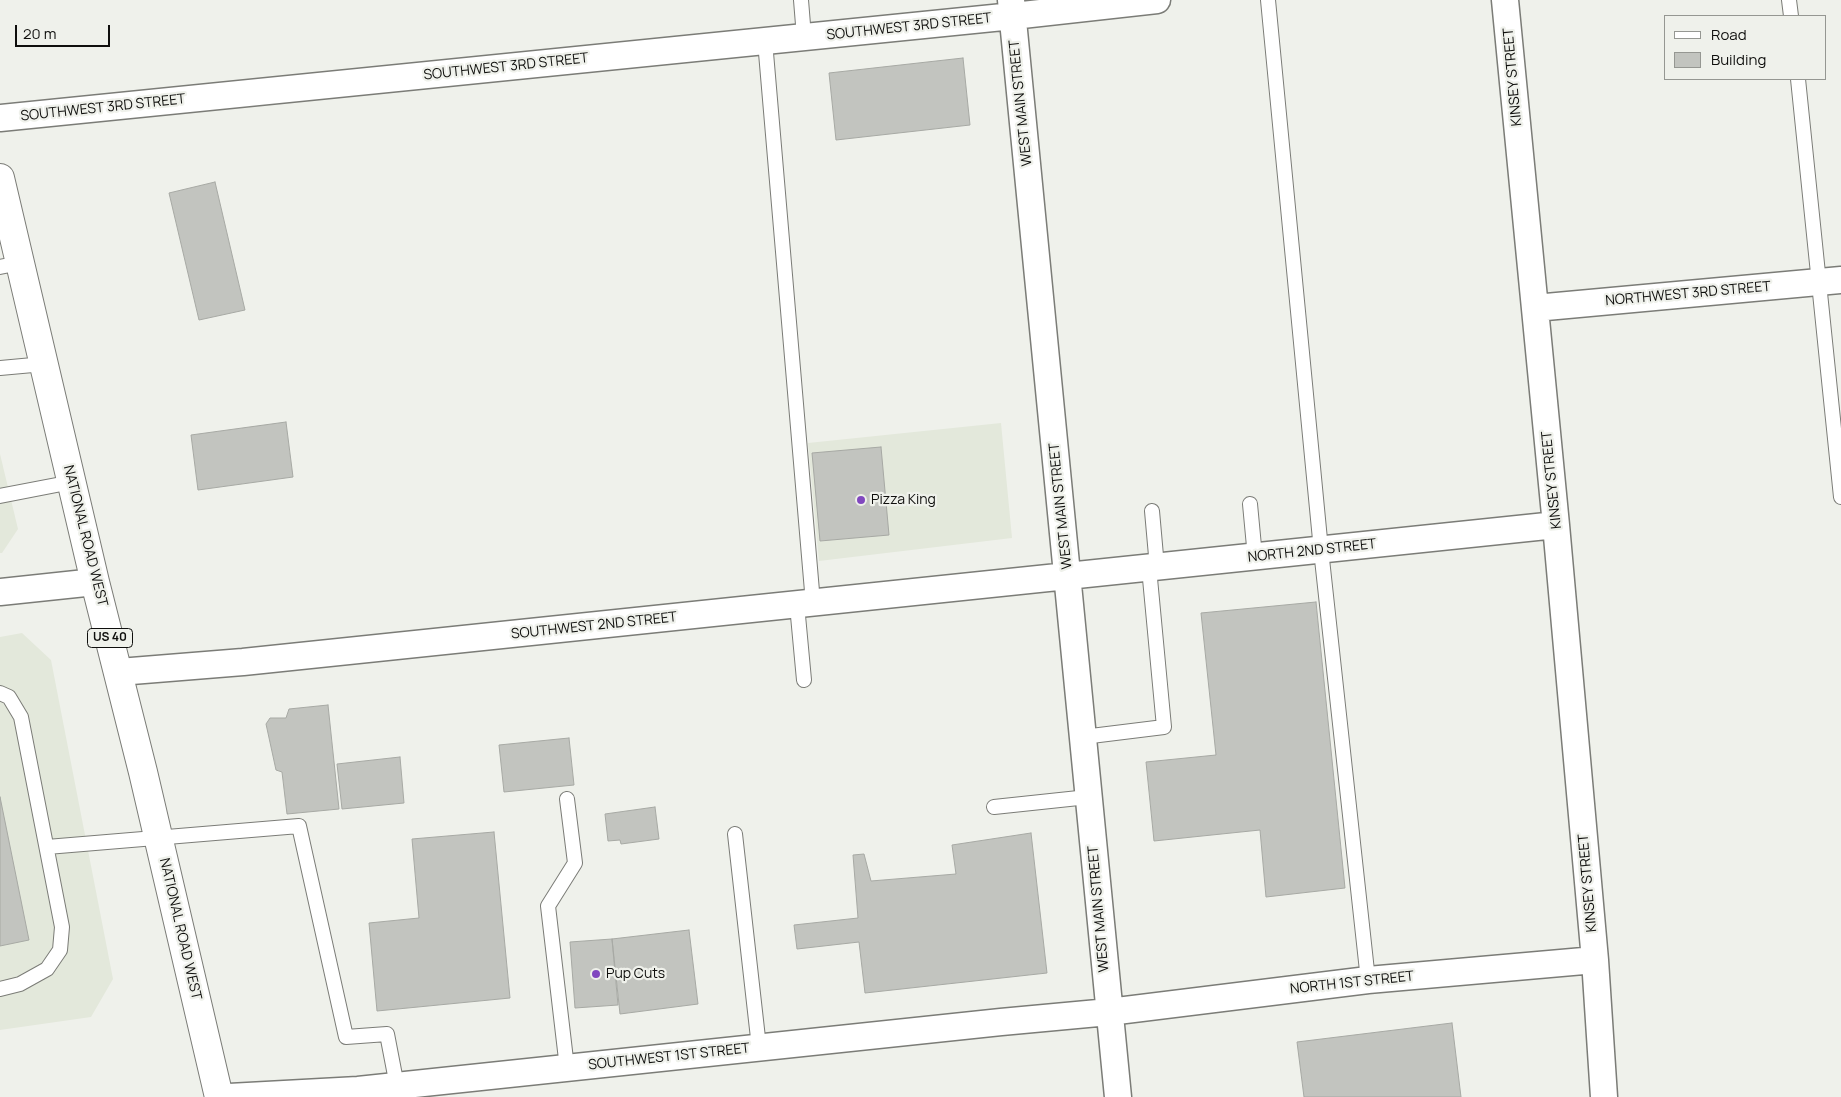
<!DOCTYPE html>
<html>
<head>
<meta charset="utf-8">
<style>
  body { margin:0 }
  #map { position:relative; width:1841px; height:1097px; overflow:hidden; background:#eff1eb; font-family:Manrope,sans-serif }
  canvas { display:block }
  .legend { position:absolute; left:1664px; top:15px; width:162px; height:65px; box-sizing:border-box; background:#eff1eb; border:1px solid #959792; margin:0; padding:6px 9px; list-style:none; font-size:15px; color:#0f0f0d }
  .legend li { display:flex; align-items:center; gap:10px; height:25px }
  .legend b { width:25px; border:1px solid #959792 }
  .scale { position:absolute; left:15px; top:25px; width:95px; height:22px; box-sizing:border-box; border:2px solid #0f0f0d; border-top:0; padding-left:6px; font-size:15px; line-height:18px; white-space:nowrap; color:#0f0f0d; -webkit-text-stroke:4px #eff1eb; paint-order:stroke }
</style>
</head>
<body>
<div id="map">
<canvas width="1841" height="1097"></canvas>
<ul class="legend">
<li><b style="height:6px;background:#fff"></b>Road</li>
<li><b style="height:14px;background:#c2c4bf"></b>Building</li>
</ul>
<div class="scale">20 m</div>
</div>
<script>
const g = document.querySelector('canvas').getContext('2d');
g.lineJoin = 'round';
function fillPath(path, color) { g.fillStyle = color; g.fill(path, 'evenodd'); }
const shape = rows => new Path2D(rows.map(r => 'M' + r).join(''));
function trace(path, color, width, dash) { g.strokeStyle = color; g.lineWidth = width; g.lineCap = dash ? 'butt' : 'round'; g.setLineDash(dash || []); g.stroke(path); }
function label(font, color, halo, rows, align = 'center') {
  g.font = font + ' Manrope,sans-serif'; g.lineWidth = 4.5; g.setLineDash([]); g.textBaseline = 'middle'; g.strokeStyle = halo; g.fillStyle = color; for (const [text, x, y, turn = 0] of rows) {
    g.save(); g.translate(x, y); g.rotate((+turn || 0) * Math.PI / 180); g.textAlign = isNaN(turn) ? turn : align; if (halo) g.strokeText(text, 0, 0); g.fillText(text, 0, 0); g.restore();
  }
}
fillPath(shape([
  [1001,423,1012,538,819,561,808,443],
  [0,454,18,529,2,553,0,553],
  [22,633,51,660,113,979,91,1017,0,1030,0,637]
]), '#e3e8db');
const building = shape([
  [963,58,970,125,836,140,829,73,963,58],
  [215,182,245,310,199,320,169,193,215,182],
  [286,422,293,477,198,490,191,435,286,422],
  [881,447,889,535,820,541,812,453,881,447],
  [1316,602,1345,888,1266,897,1260,830,1154,841,1146,762,1216,755,1201,613,1316,602],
  [328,705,339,809,287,814,282,772,276,770,266,724,270,718,286,718,289,709,328,705],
  [569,738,574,785,504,792,499,745,569,738],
  [400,757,404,803,342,809,337,764,400,757],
  [0,797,29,940,0,946,0,797],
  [655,807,659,839,621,844,620,840,608,841,605,814,655,807],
  [494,832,510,998,377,1011,369,923,419,918,412,839,494,832],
  [1031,833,1047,973,865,993,859,942,797,949,794,925,858,918,853,855,864,854,871,881,956,874,952,845,1031,833],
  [689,930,698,1004,620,1014,612,939,689,930],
  [612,939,618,1005,575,1008,570,942,612,939],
  [1452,1023,1461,1097,1304,1097,1297,1042,1452,1023]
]);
fillPath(building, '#c2c4bf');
trace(building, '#a7a9a4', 1);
const lane = shape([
  [801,0,804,37],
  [1268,0,1321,550,1368,980],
  [1789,0,1791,16],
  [765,41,813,603],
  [1798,79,1841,497],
  [0,267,20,263],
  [0,368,44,364],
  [0,496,72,482],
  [1250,504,1255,557],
  [1152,511,1157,567],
  [797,605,804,680],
  [0,693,9,697,21,717,62,927,60,950,47,969,20,984,0,989],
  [1083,737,1164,727,1149,568],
  [994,807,1088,797],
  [735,834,759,1047],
  [47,847,299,826,346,1037,387,1034,397,1086],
  [567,1068,548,906,575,863,567,799]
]);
const street = shape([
  [1011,0,1118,1097],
  [1505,0,1556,525,1595,960,1604,1097],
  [0,118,1013,16,1157,0],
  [1535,308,1841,280],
  [0,592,95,582],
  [119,672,243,662,1556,525],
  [229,1097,358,1090,1001,1022,1109,1012,1368,980,1595,960]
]);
const primary = shape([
  [0,178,95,582,143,772,219,1097]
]);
trace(lane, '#7b7c77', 16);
trace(street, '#7b7c77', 29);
trace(primary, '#7b7c77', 30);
trace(lane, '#fff', 14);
trace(street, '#fff', 26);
trace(primary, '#fff', 28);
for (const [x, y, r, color] of [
  [861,500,5,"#8148bf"],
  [596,974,5,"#8148bf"]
]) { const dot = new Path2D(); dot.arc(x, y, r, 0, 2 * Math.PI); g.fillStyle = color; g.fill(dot); trace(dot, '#eff1eb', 2); }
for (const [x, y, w] of [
  [110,638,45]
]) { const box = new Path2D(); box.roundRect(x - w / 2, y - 9.5, w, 19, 4); g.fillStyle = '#eff1eb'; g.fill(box); trace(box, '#0f0f0d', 1); }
label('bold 12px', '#0f0f0d', null, [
  ["US 40",110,638]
]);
label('14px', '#0f0f0d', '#eff1eb', [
  ["SOUTHWEST 3RD STREET",909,27,-6],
  ["SOUTHWEST 3RD STREET",506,67,-6],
  ["KINSEY STREET",1513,77,-95],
  ["WEST MAIN STREET",1021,103,-96],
  ["SOUTHWEST 3RD STREET",103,108,-6],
  ["NORTHWEST 3RD STREET",1688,294,-5],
  ["KINSEY STREET",1552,480,-96],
  ["WEST MAIN STREET",1061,506,-96],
  ["NATIONAL ROAD WEST",85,536,76],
  ["NORTH 2ND STREET",1312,551,-6],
  ["SOUTHWEST 2ND STREET",594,626,-6],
  ["KINSEY STREET",1588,883,-95],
  ["WEST MAIN STREET",1099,909,-95],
  ["NATIONAL ROAD WEST",180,929,77],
  ["NORTH 1ST STREET",1352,983,-6],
  ["SOUTHWEST 1ST STREET",669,1057,-6]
]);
label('14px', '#0f0f0d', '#eff1eb', [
  ["Pizza King",871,500],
  ["Pup Cuts",606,974]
], 'left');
</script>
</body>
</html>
